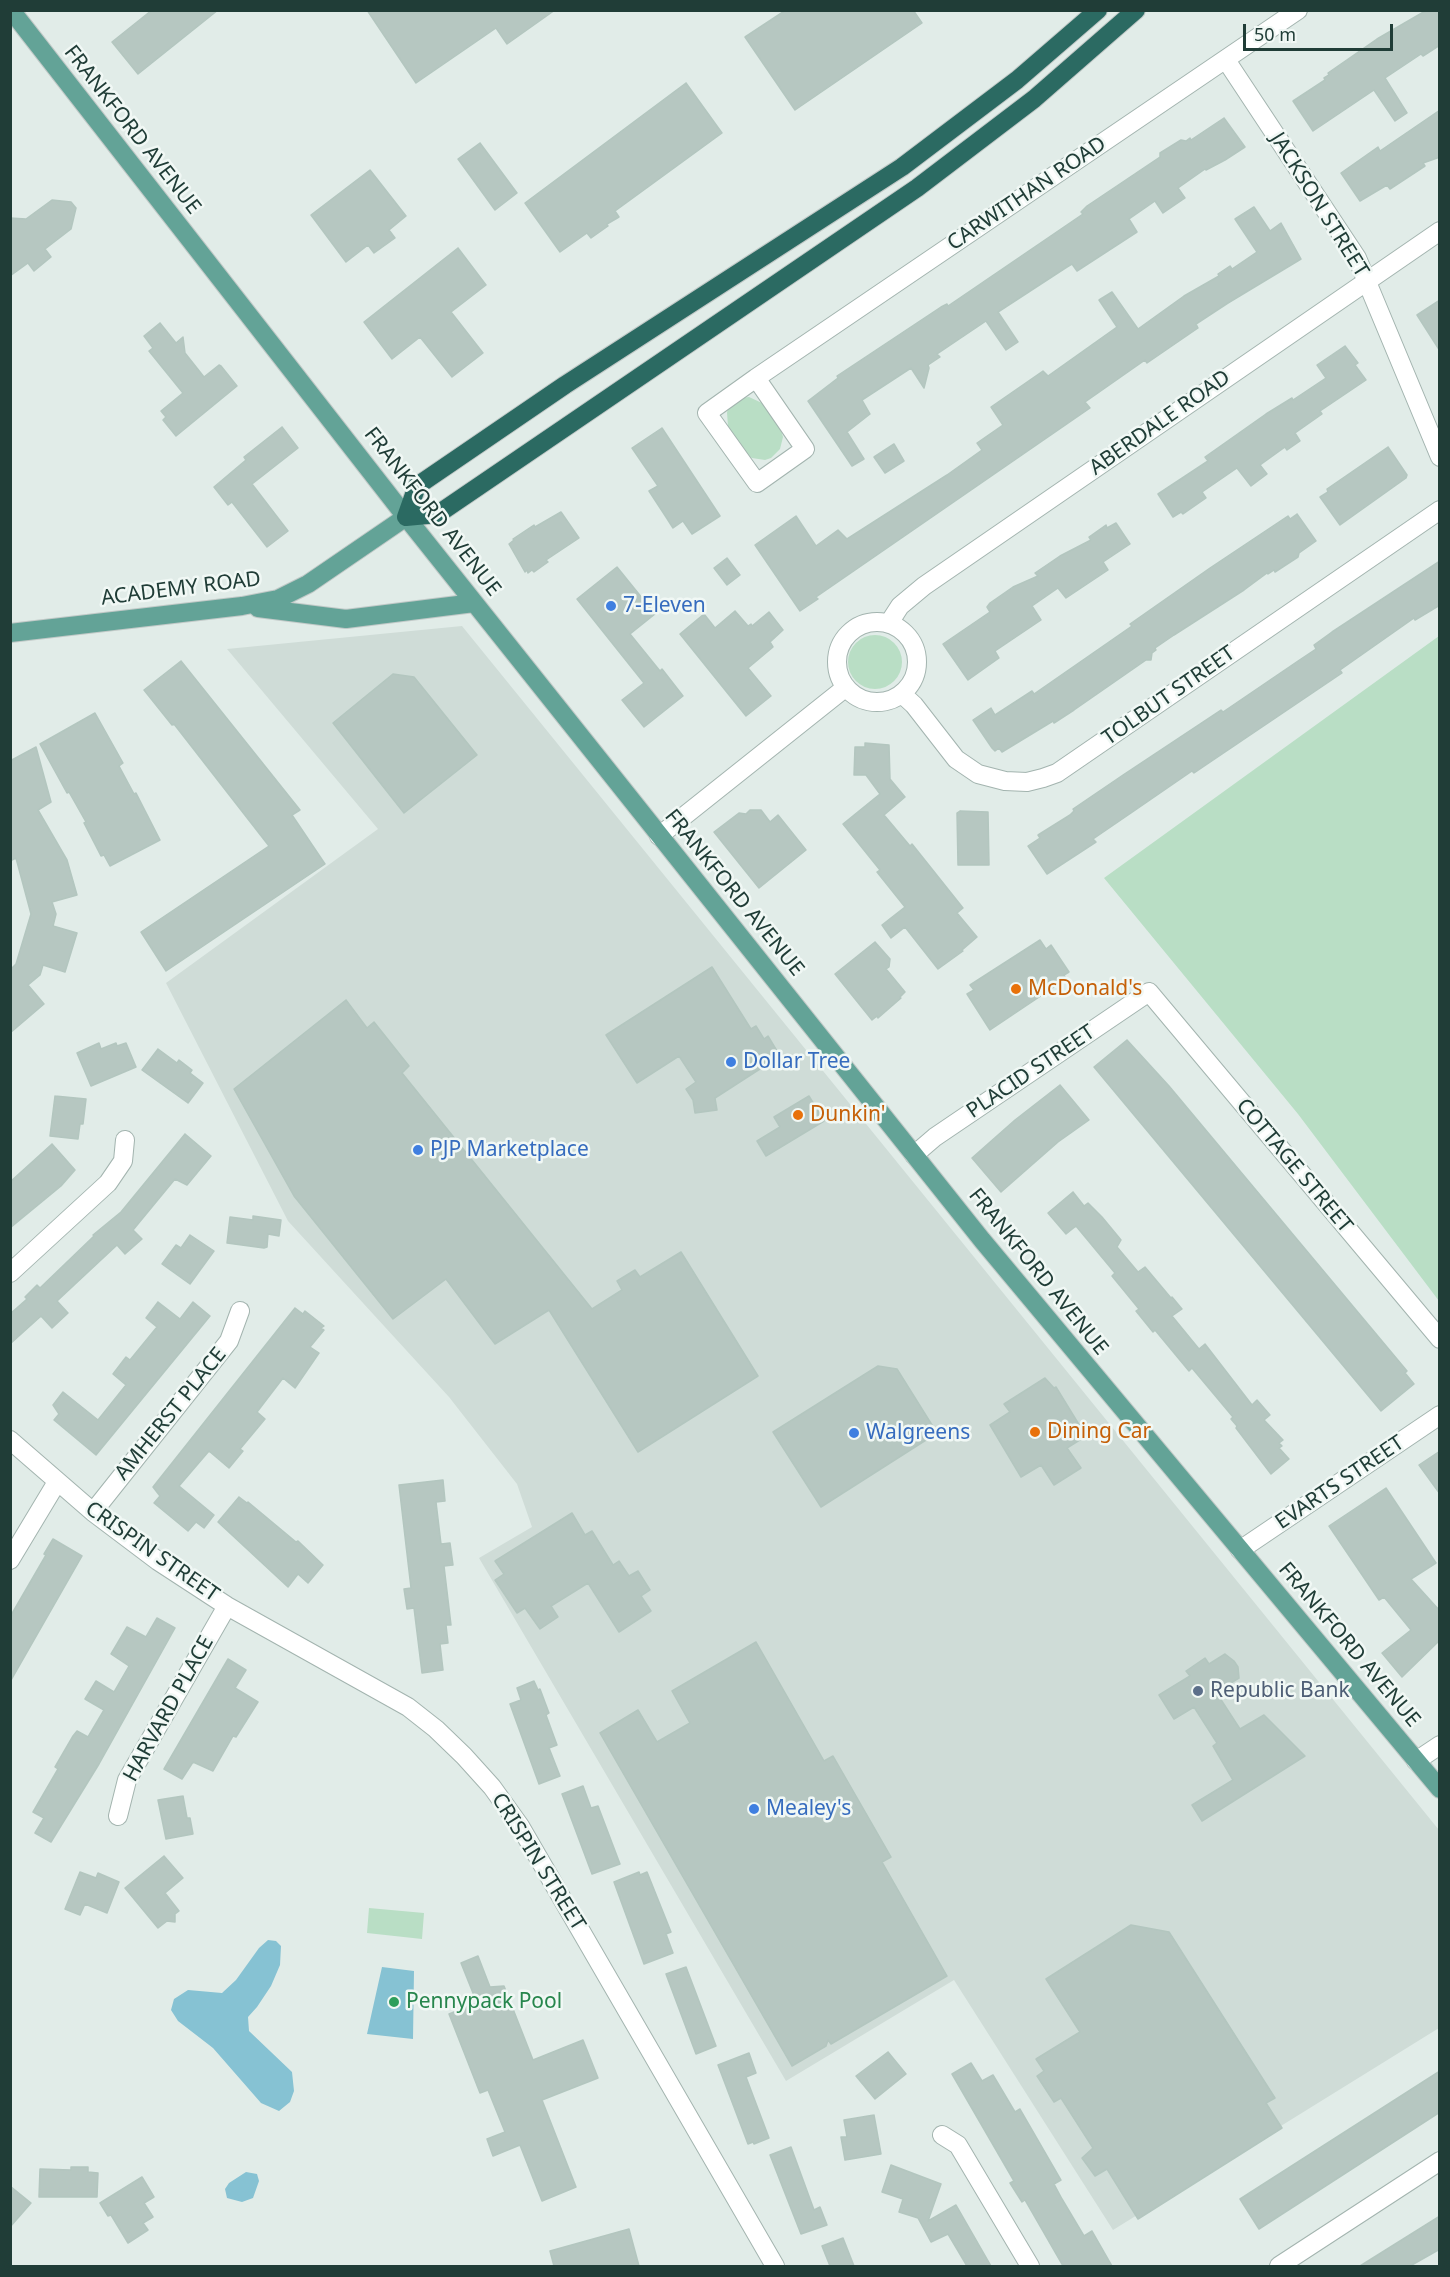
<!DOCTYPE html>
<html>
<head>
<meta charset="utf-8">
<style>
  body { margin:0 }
  #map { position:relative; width:1450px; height:2277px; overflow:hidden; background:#e1ece8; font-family:"Noto Sans",sans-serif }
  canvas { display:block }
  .frame { position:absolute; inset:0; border:12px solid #203d37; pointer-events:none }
  .scale { position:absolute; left:1243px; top:24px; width:150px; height:27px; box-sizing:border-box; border:3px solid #203d37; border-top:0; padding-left:8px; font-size:18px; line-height:21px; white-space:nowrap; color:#203d37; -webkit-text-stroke:4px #f1f8f5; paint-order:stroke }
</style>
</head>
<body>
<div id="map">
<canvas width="1450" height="2277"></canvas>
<div class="frame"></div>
<div class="scale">50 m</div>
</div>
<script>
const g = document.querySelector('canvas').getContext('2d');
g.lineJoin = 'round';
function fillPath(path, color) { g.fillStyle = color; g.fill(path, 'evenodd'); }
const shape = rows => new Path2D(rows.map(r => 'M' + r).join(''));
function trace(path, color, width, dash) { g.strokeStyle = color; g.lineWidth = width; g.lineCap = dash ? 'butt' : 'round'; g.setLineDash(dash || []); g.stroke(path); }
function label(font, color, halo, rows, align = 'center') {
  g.font = font + ' "Noto Sans",sans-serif'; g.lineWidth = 5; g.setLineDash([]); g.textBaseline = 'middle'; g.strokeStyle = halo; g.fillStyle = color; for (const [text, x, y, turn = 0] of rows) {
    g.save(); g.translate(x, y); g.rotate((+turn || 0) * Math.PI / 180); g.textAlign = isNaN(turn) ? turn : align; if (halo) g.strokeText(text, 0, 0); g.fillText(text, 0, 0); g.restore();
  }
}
fillPath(shape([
  [462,626,1439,1830,1439,2028,1113,2230,954,1980,786,2081,479,1558,532,1527,517,1484,449,1397,288,1221,166,983,378,829,227,649]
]), '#cfdcd7');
fillPath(shape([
  [749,397,762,403,781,430,783,437,780,449,771,458,765,460,752,458,747,455,728,427,727,412,730,406,742,398],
  '848 662a27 27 0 1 1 54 0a27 27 0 1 1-54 0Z',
  [1439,636,1439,1301,1298,1114,1104,878],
  [369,1908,424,1913,422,1939,367,1933]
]), '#b9dec5');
fillPath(shape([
  [268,1940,276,1941,281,1946,280,1965,271,1986,257,2007,248,2017,249,2031,292,2072,294,2091,290,2102,279,2111,261,2103,213,2048,178,2021,171,2010,174,1999,188,1990,222,1993,236,1980,259,1948],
  [382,1967,414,1971,413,2039,367,2034],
  [246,2172,257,2174,259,2181,253,2198,242,2202,227,2198,225,2189,229,2183]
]), '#86c2d3');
const building = shape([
  [152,10,218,10,138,74,112,42,152,10],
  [367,10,555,10,507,44,496,28,416,83,367,10],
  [786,10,913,10,922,23,795,110,745,37,786,10],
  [1427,10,1440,10,1440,45,1423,56,1421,54,1385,78,1407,113,1395,121,1374,90,1313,131,1293,101,1325,80,1324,78,1329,75,1328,73,1377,39,1427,10],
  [686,83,722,133,615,211,619,217,607,224,608,226,591,238,587,233,560,252,525,203,686,83],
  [1440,110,1440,157,1423,163,1425,166,1390,189,1387,185,1360,201,1341,173,1378,147,1380,151,1440,110],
  [1224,118,1245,147,1225,160,1206,170,1205,169,1178,188,1185,198,1163,213,1155,201,1129,219,1137,232,1077,271,1072,264,1067,267,998,312,1018,342,1006,350,986,321,937,354,940,357,928,365,929,368,924,388,911,368,862,400,870,414,847,432,864,459,852,466,808,401,838,378,837,376,941,307,947,304,948,306,1083,214,1081,212,1087,206,1160,157,1160,153,1181,140,1186,141,1190,138,1191,140,1224,118],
  [480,143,517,193,495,210,458,159,480,143],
  [370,170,406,216,389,230,395,238,374,253,368,245,346,262,311,215,370,170],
  [52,200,71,202,76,208,71,229,45,249,51,257,34,271,28,263,10,276,10,218,26,219,52,200],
  [1254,207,1270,231,1281,223,1301,259,1228,303,1196,324,1198,328,1147,363,1145,360,1085,402,1090,408,816,597,818,599,800,611,755,545,796,516,816,546,838,530,847,539,947,475,982,450,977,443,1003,425,991,407,1043,371,1048,376,1117,327,1099,300,1112,292,1138,329,1184,296,1219,276,1218,274,1230,266,1232,269,1257,252,1235,219,1254,207],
  [458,248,486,285,451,312,483,353,452,377,420,337,392,359,364,322,458,248],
  [1440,300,1440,351,1417,315,1440,300],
  [160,323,176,343,183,337,185,353,204,377,219,365,221,366,237,386,176,436,163,420,166,417,161,411,183,393,149,351,153,348,144,336,160,323],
  [1345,346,1358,363,1355,365,1366,380,1320,411,1322,414,1295,433,1300,441,1287,450,1285,447,1260,465,1267,474,1251,486,1237,468,1202,492,1206,498,1183,514,1181,512,1173,517,1158,494,1208,461,1205,457,1266,414,1292,398,1293,400,1326,378,1317,365,1345,346],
  [282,427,298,448,252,484,288,531,267,547,232,502,228,505,214,487,246,460,244,457,282,427],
  [662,428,720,516,692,534,683,521,673,528,666,517,649,491,658,486,632,448,662,428],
  [894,444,904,461,885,473,874,457,894,444],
  [1388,447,1407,475,1406,478,1340,525,1320,497,1328,492,1327,489,1388,447],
  [561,512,579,538,546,560,548,562,534,572,532,570,528,573,527,570,525,572,509,544,514,540,513,539,534,525,535,527,561,512],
  [1297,514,1316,541,1299,553,1298,557,1275,572,1274,570,1268,574,1267,573,1244,590,1174,635,1155,648,1156,650,1152,653,1151,660,1146,660,1074,710,1054,723,1053,721,1002,752,999,748,995,751,992,748,973,720,991,708,995,715,1032,691,1034,694,1132,626,1130,624,1210,568,1288,516,1290,519,1297,514],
  [1116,523,1130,544,1103,562,1108,570,1066,598,1058,588,1032,606,1041,620,995,651,999,658,968,680,943,644,990,612,987,607,990,603,1013,587,1038,576,1035,573,1060,556,1091,540,1089,537,1106,525,1107,528,1116,523],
  [727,558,740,575,727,585,714,568,727,558],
  [1440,561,1440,605,1415,620,1414,618,1340,670,1342,673,1194,773,1192,771,1131,813,1093,839,1096,842,1047,874,1028,846,1040,838,1038,835,1070,815,1074,811,1073,809,1123,775,1221,710,1223,712,1298,661,1316,649,1314,645,1332,632,1440,561],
  [617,567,655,614,630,634,660,671,662,669,683,696,644,727,622,700,644,683,577,599,617,567],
  [735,611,748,626,751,624,752,626,769,612,783,630,770,642,773,647,748,668,771,696,746,716,680,634,704,614,715,628,735,611],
  [181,661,300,810,292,815,325,864,166,971,141,932,269,846,174,724,172,725,144,690,181,661],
  [393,674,414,677,477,755,404,813,333,723,393,674],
  [95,713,123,763,119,766,134,794,136,793,160,840,110,866,104,855,101,856,84,823,86,822,69,792,67,793,40,744,95,713],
  [865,743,889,745,890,779,905,797,884,815,910,846,912,844,963,908,957,913,977,937,962,950,963,951,938,969,905,927,891,938,882,925,905,907,877,872,880,870,843,824,880,794,866,775,854,775,855,747,865,747,865,743],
  [36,747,51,802,38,810,67,860,77,895,52,902,56,914,53,926,77,933,65,972,43,965,40,975,28,985,44,1004,10,1033,10,966,12,968,16,964,31,914,16,858,10,861,10,761,36,747],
  [750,810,761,810,770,822,778,815,806,850,759,888,714,832,739,813,746,814,750,810],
  [960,811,988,812,989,865,958,865,957,813,960,811],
  [1040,940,1046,949,1051,945,1069,972,1064,975,1066,979,990,1030,967,994,974,990,970,985,1040,940],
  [875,942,890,959,889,967,886,969,905,992,900,997,901,998,878,1018,877,1016,872,1020,835,974,875,942],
  [712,967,751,1029,756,1026,764,1039,768,1036,780,1056,715,1098,717,1110,695,1113,693,1100,686,1089,696,1082,679,1056,637,1083,606,1035,712,967],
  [346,1000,367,1028,374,1022,409,1066,402,1073,592,1309,622,1290,617,1281,635,1270,640,1277,681,1252,758,1376,638,1452,549,1310,495,1344,446,1279,393,1319,294,1196,234,1089,346,1000],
  [1127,1040,1169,1086,1407,1371,1405,1373,1414,1384,1381,1411,1094,1067,1127,1040],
  [99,1043,101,1049,116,1043,117,1046,126,1043,136,1067,91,1086,77,1053,99,1043],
  [158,1049,177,1063,179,1060,192,1070,190,1073,203,1083,188,1103,142,1070,158,1049],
  [1060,1085,1089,1120,1058,1142,1001,1192,972,1158,1015,1120,1060,1085],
  [55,1096,86,1099,83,1124,80,1124,78,1139,50,1136,55,1096],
  [809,1096,824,1121,766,1156,757,1141,780,1127,774,1117,809,1096],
  [185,1134,211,1156,187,1185,175,1179,133,1230,142,1239,125,1254,117,1245,57,1301,68,1313,52,1328,41,1316,10,1344,10,1314,27,1299,25,1297,37,1285,40,1288,94,1236,93,1235,121,1212,185,1134],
  [52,1144,75,1170,61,1186,10,1228,10,1182,52,1144],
  [1073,1192,1084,1206,1088,1203,1102,1217,1121,1240,1117,1247,1138,1272,1145,1267,1171,1298,1172,1297,1182,1309,1172,1316,1199,1349,1205,1344,1252,1405,1257,1400,1270,1415,1264,1420,1283,1440,1279,1443,1282,1446,1279,1448,1289,1459,1271,1474,1236,1428,1237,1426,1231,1419,1233,1417,1192,1368,1189,1371,1155,1330,1153,1332,1136,1311,1139,1309,1112,1276,1115,1273,1076,1226,1066,1234,1048,1213,1073,1192],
  [253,1216,281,1220,279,1236,268,1234,267,1247,264,1248,227,1243,230,1217,253,1220,253,1216],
  [190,1235,214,1251,190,1284,162,1264,176,1245,181,1248,190,1235],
  [158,1302,180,1319,193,1302,210,1316,96,1455,54,1420,59,1414,53,1405,63,1392,98,1420,126,1385,113,1374,126,1357,130,1360,157,1327,146,1318,158,1302],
  [295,1308,303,1314,305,1311,324,1326,321,1328,324,1330,310,1347,319,1353,295,1388,283,1378,257,1412,265,1419,240,1449,243,1451,229,1468,209,1451,179,1486,214,1515,204,1528,196,1522,188,1531,154,1503,160,1496,153,1487,295,1308],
  [878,1366,897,1369,937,1433,821,1507,773,1432,878,1366],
  [1045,1378,1054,1388,1056,1387,1086,1436,1067,1448,1081,1468,1054,1485,1041,1465,1021,1477,990,1425,1010,1412,1004,1404,1045,1378],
  [1440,1451,1440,1494,1419,1465,1440,1451],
  [443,1480,445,1501,436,1502,441,1544,450,1543,453,1565,444,1566,451,1625,446,1625,448,1643,440,1644,443,1670,422,1673,414,1608,407,1609,404,1589,411,1588,399,1485,443,1480],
  [1386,1488,1436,1563,1411,1579,1440,1611,1440,1640,1402,1677,1382,1653,1411,1630,1384,1597,1379,1600,1329,1526,1386,1488],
  [239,1497,247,1503,248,1502,296,1542,298,1541,323,1565,308,1583,298,1574,288,1587,218,1522,239,1497],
  [572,1513,585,1535,592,1531,613,1565,619,1561,629,1576,638,1571,650,1590,641,1596,651,1611,619,1632,588,1583,551,1606,558,1617,540,1629,525,1608,517,1613,495,1580,504,1574,495,1561,572,1513],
  [53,1539,82,1556,10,1682,10,1617,46,1555,44,1554,53,1539],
  [157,1618,175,1628,99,1764,51,1842,35,1833,44,1818,33,1812,58,1769,55,1767,73,1736,77,1731,88,1737,104,1710,85,1699,96,1681,114,1692,129,1666,111,1654,127,1627,146,1637,157,1618],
  [756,1642,824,1761,833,1756,891,1857,882,1862,947,1976,831,2044,828,2040,826,2046,792,2066,600,1733,638,1710,657,1742,690,1723,672,1691,756,1642],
  [1225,1654,1234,1661,1238,1667,1239,1678,1216,1692,1240,1729,1264,1715,1305,1756,1202,1821,1192,1805,1233,1780,1213,1746,1217,1743,1194,1707,1174,1719,1159,1695,1190,1676,1186,1671,1205,1658,1209,1664,1225,1654],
  [228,1659,246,1670,235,1688,258,1702,236,1737,233,1736,213,1771,193,1762,182,1779,164,1769,228,1659],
  [534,1681,538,1690,540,1689,549,1713,546,1715,557,1745,549,1748,560,1776,539,1784,510,1704,521,1700,517,1688,534,1681],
  [583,1786,591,1808,598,1806,620,1864,592,1874,562,1794,583,1786],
  [183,1796,187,1818,190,1818,193,1834,166,1839,158,1800,183,1796],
  [164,1856,183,1878,165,1893,179,1911,175,1914,175,1922,167,1921,158,1928,125,1888,164,1856],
  [80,1872,96,1878,98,1873,119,1882,107,1913,85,1904,80,1915,65,1909,80,1872],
  [639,1872,640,1875,647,1872,671,1932,666,1934,673,1953,644,1964,614,1882,639,1872],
  [1131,1925,1169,1932,1275,2098,1266,2103,1282,2128,1138,2219,1107,2169,1095,2176,1082,2158,1093,2148,1061,2098,1054,2102,1037,2076,1044,2071,1036,2059,1080,2032,1046,1979,1131,1925],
  [478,1956,490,1987,504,1986,533,2060,583,2040,598,2078,542,2100,576,2187,542,2201,520,2145,493,2156,487,2139,505,2132,488,2090,480,2093,449,2014,477,2003,461,1963,478,1956],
  [686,1967,716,2046,696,2054,666,1974,686,1967],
  [888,2052,906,2074,875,2099,856,2076,888,2052],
  [749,2053,756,2073,746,2077,769,2138,754,2144,753,2142,748,2144,718,2065,749,2053],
  [971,2063,982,2081,993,2075,1015,2112,1020,2109,1061,2180,1054,2184,1062,2199,1084,2236,1092,2231,1112,2266,1063,2266,1025,2200,1022,2202,1010,2183,1014,2181,952,2074,971,2063],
  [1440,2071,1440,2112,1259,2229,1240,2199,1440,2071],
  [874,2115,881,2154,845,2160,841,2137,847,2137,844,2120,874,2115],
  [791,2147,814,2210,820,2207,827,2225,801,2234,770,2155,791,2147],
  [891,2165,941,2184,928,2221,956,2205,991,2266,967,2266,948,2234,931,2242,918,2218,899,2212,903,2199,882,2192,891,2165],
  [71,2167,88,2167,88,2172,98,2173,97,2197,39,2197,40,2169,71,2170,71,2167],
  [142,2177,154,2197,144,2203,153,2217,143,2223,148,2230,128,2243,111,2215,108,2216,100,2203,142,2177],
  [10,2186,31,2203,10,2227,10,2186],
  [1440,2216,1440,2249,1410,2266,1360,2266,1440,2216],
  [629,2229,639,2266,554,2266,550,2251,629,2229],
  [843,2238,854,2266,830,2266,822,2246,843,2238]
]);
fillPath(building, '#b6c7c1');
trace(building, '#b3c6bf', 1.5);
const minor = shape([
  [1226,60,1357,258,1440,457],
  [756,378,805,449,757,483,707,413,756,378,1298,10],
  '837 662a40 40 0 1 1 80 0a40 40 0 1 1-80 0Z',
  [889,623,900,606,924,586,1440,231],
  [902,694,914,705,956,759,978,774,1005,781,1027,782,1043,778,1057,773,1440,510],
  [659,836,845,688],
  [914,1155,935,1137,1149,992,1440,1339],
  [10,1273,108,1183,123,1161,125,1140],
  [10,1440,93,1512,158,1561,227,1606,408,1707,436,1729,464,1756,492,1787,520,1826,775,2266],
  [93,1512,229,1341,240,1311],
  [1240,1550,1440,1415],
  [10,1560,57,1482],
  [1416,1761,1440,1745],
  [118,1816,127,1780,227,1606],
  [942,2135,958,2145,1030,2266],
  [1279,2266,1440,2161]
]);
const major = shape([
  [11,10,406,517,982,1240,1440,1789],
  [258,608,346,619,474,603],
  [10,633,242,606,278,599,308,584,406,517]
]);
const highway = shape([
  [1098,10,1017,80,902,167,565,385,417,486,406,517,438,514,917,188,1034,99,1136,10]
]);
trace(minor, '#a3b4af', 20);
trace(major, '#c1c9c7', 20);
trace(highway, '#c1c9c7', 20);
trace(minor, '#fff', 18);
trace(major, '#63a397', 18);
trace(highway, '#2b6a62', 18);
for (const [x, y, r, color] of [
  [611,606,6,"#3f7fe0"],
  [1016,989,6,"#e8710a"],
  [731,1062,6,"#3f7fe0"],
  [798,1115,6,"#e8710a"],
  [418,1150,6,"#3f7fe0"],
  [1035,1432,6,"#e8710a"],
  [854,1433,6,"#3f7fe0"],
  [1198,1691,6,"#5c6f8a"],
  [754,1809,6,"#3f7fe0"],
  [394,2002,6,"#2e9e5b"]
]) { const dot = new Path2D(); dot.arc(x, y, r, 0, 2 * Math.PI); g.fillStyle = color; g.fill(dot); trace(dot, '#f1f8f5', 2); }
label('21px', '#203d37', '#f1f8f5', [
  ["FRANKFORD AVENUE",132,130,52],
  ["CARWITHAN ROAD",1027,194,-34],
  ["JACKSON STREET",1319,205,58],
  ["ABERDALE ROAD",1160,423,-35],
  ["FRANKFORD AVENUE",432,512,52],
  ["ACADEMY ROAD",181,589,-7],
  ["TOLBUT STREET",1169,696,-35],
  ["FRANKFORD AVENUE",734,893,51],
  ["PLACID STREET",1031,1072,-34],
  ["COTTAGE STREET",1294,1166,50],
  ["FRANKFORD AVENUE",1038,1272,51],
  ["AMHERST PLACE",171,1414,-51],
  ["EVARTS STREET",1340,1483,-34],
  ["CRISPIN STREET",152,1552,35],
  ["FRANKFORD AVENUE",1349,1645,50],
  ["HARVARD PLACE",169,1709,-61],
  ["CRISPIN STREET",538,1862,58]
]);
label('21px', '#366cbe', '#f1f8f5', [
  ["7-Eleven",623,606],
  ["Dollar Tree",743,1062],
  ["PJP Marketplace",430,1150],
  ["Walgreens",866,1433],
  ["Mealey's",766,1809]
], 'left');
label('21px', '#c56008', '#f1f8f5', [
  ["McDonald's",1028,989],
  ["Dunkin'",810,1115],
  ["Dining Car",1047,1432]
], 'left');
label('21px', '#4e5e75', '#f1f8f5', [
  ["Republic Bank",1210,1691]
], 'left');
label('21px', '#27864d', '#f1f8f5', [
  ["Pennypack Pool",406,2002]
], 'left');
</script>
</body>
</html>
